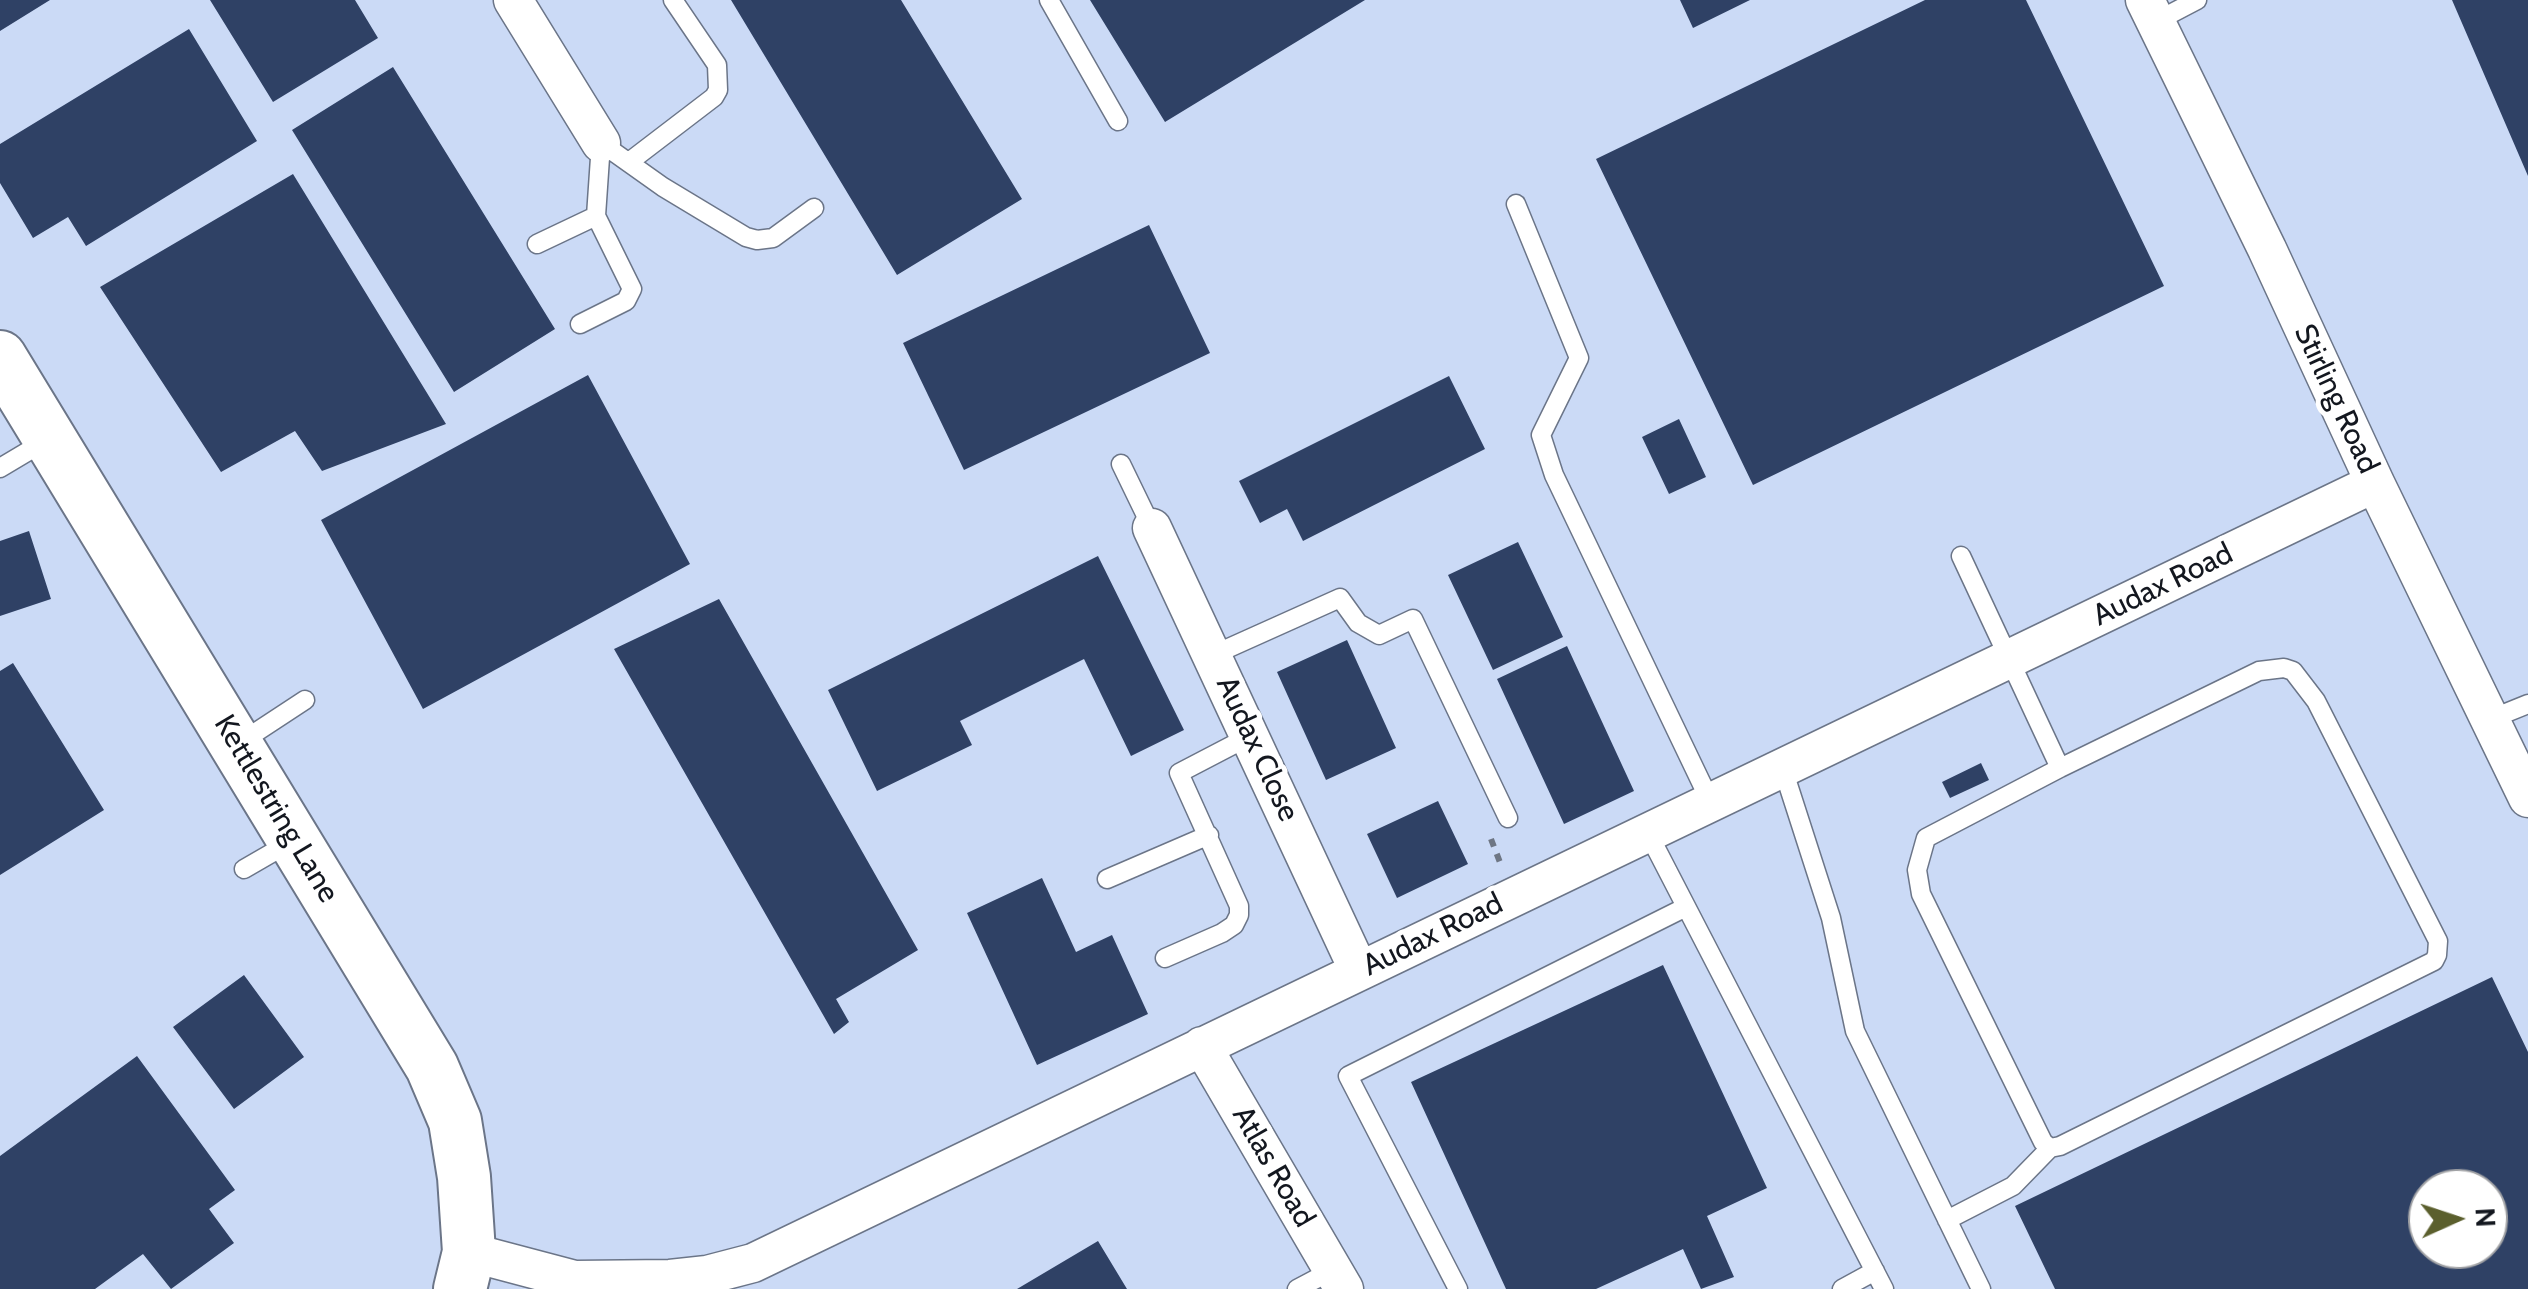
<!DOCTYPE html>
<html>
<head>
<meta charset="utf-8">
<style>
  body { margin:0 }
  #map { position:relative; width:2528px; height:1289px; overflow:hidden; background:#dbe7fc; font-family:Cabin,sans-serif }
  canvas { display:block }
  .north { position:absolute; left:2408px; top:1169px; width:100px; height:100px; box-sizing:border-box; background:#fff; border:2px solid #a1a2a5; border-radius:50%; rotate:87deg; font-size:28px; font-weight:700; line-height:40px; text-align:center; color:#13171f }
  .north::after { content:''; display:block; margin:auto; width:35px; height:45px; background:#5b5f2d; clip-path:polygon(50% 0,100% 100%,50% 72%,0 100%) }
</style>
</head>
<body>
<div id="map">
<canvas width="2528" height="1289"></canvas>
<div class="north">N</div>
</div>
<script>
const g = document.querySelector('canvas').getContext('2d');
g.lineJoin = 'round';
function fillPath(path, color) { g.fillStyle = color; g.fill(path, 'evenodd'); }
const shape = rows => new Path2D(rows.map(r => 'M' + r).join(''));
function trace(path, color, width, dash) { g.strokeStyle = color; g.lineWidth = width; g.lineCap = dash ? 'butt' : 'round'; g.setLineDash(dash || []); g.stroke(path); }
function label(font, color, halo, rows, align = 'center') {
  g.font = font + ' Cabin,sans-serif'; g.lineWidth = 10; g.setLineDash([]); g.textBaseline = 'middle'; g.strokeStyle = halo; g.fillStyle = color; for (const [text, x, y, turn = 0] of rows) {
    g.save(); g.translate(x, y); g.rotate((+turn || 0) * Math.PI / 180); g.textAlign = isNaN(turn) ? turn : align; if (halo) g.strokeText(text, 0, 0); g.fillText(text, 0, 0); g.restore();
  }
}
fillPath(shape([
  [0,0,2528,0,2528,1289,0,1289],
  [2428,1189,2488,1189,2488,1249,2428,1249]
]), '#cbdaf6');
fillPath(shape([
  [0,0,50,0,0,31],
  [210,0,355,0,378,38,273,102],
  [731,0,901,0,1022,199,897,275],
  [1090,0,1365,0,1165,122],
  [1680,0,1750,0,1693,28],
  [1925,0,2026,0,2164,286,1753,485,1596,159],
  [2452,0,2528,0,2528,176],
  [189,29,257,141,86,246,68,217,33,238,0,183,0,144],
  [393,67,555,329,454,392,292,130],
  [293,174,446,424,322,471,295,431,221,472,100,287],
  [1149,225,1210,353,964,470,903,343],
  [588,375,690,564,423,709,321,520],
  [1449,376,1485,449,1303,541,1287,509,1260,523,1239,481],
  [1679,419,1706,477,1669,494,1642,437],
  [29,531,51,599,0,616,0,541],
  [1518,542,1563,637,1493,670,1448,575],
  [1098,556,1184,730,1131,756,1084,659,960,721,972,745,877,791,828,690],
  [719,599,918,950,836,999,849,1022,834,1034,614,649],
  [1347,640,1396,748,1326,780,1277,672],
  [1567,646,1634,791,1564,824,1497,679],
  [13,663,104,810,0,875,0,671],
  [1981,763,1989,780,1950,798,1942,782],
  [1438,801,1468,864,1397,898,1367,834],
  [1042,878,1076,952,1112,935,1148,1014,1037,1065,967,913],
  [1663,965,1767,1188,1707,1216,1734,1277,1701,1289,1683,1249,1596,1289,1506,1289,1411,1082],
  [244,975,304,1057,234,1109,173,1027],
  [2492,977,2528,1052,2528,1289,2055,1289,2015,1206],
  [2428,1189,2488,1189,2488,1249,2428,1249],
  [137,1056,235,1190,209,1209,234,1243,171,1289,143,1254,95,1289,0,1289,0,1156],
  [1098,1241,1127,1289,1017,1289]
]), '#2f4165');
const lane = shape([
  [1049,0,1118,121],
  [2155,22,2197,0],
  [601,143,663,187,746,237,757,240,773,238,814,208],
  [629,162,714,97,718,90,717,65,673,0],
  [1516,204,1579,358,1541,435,1554,475,1711,803],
  [537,244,596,216],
  [580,324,626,301,632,289,596,216,601,143],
  [1121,464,1152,528],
  [0,468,47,440],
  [1961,556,2060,768,2259,671,2284,668,2293,671,2316,701,2438,941,2437,955,2434,961,2060,1146,2050,1148,2043,1142,1921,894,1917,870,1926,838,2060,768],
  [1213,655,1340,598,1358,623,1379,635,1413,619,1508,818],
  [2491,719,2528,704],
  [238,744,305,700],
  [1783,769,1831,918,1855,1031,1981,1289],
  [1648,833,1884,1289],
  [244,869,289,843],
  [1107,879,1209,835],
  [1165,958,1222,933,1234,925,1239,915,1239,906,1179,773,1250,736],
  [1947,1220,2013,1186,2050,1148],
  [1297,1289,1333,1270],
  [1458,1289,1348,1076,1686,907],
  [1842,1289,1875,1271]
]);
const street = shape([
  [513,0,601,143],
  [2145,0,2267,249,2375,483,2528,798],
  [1152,528,1359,971],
  [1202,1046,1344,1289],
  [469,1252,575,1280,670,1279,707,1275,753,1263,2375,483]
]);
const secondary = shape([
  [0,357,432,1067,455,1121,464,1177,469,1252,460,1289]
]);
trace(lane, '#6b7588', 21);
trace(street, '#6b7588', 41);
trace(secondary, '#6b7588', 56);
trace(shape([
  [1491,839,1501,865]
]), '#6e7684', 6, [8, 8]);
trace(lane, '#fff', 18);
trace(street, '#fff', 38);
trace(secondary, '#fff', 52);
label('30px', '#13171f', '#fff', [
  ["Stirling Road",2336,399,65],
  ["Audax Road",2163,585,-26],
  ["Audax Close",1257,749,65],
  ["Kettlestring Lane",276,809,59],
  ["Audax Road",1433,935,-26],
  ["Atlas Road",1273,1167,60]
]);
</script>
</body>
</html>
